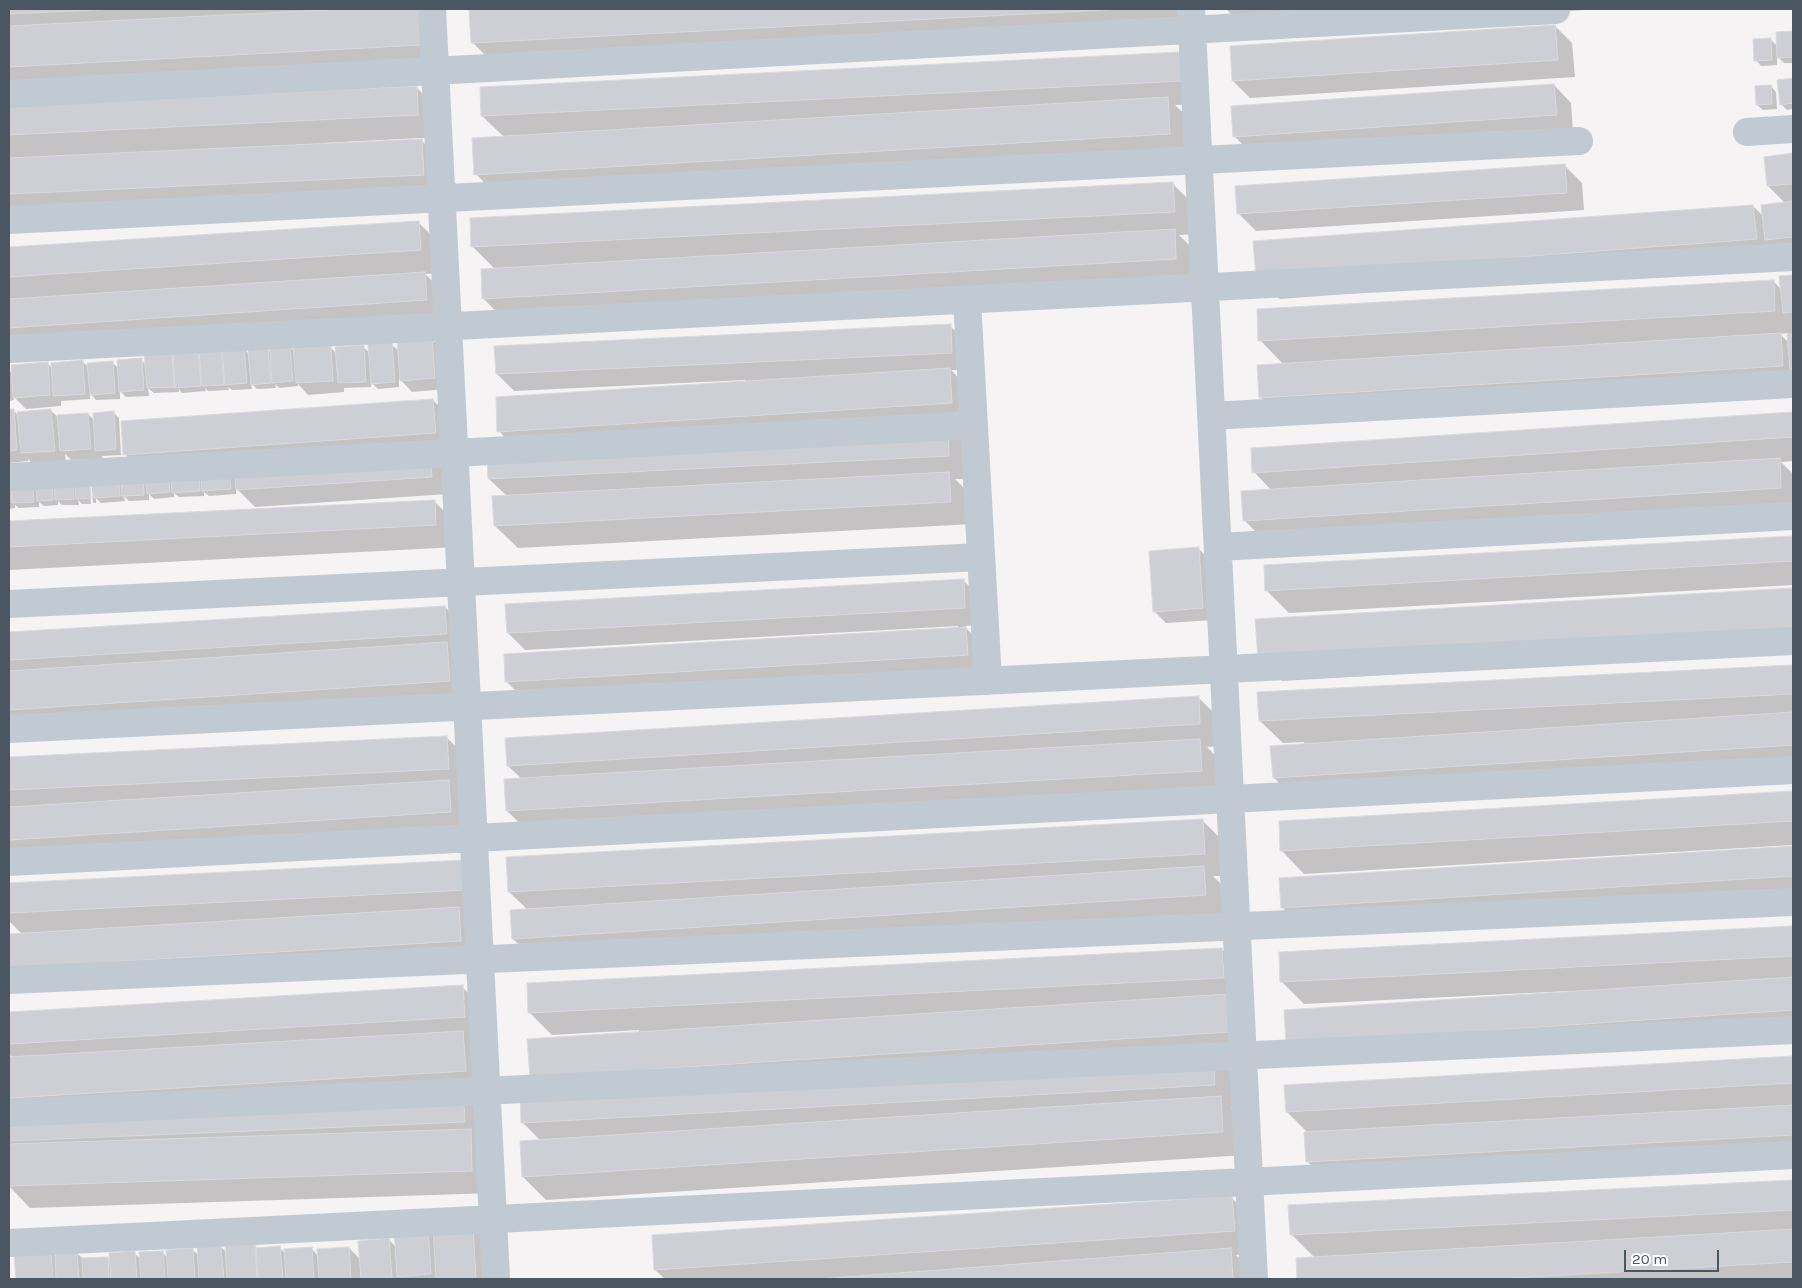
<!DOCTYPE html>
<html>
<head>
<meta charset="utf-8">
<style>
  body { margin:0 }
  #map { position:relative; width:1802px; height:1288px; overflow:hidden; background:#f5f3f3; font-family:Karla,sans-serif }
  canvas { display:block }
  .frame { position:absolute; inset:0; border:10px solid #4a5661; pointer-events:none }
  .scale { position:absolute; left:1624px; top:1250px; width:95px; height:22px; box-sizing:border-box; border:2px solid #4a5661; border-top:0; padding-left:6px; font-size:15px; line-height:18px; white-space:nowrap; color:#4a5661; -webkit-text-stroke:4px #fff; paint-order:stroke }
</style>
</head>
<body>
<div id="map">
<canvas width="1802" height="1288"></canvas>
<div class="frame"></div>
<div class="scale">20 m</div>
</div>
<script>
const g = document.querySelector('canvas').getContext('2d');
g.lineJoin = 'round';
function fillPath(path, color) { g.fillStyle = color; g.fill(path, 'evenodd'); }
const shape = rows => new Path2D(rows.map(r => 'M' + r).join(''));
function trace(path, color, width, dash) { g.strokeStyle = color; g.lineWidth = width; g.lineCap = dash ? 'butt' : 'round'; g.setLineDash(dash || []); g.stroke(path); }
fillPath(shape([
  [9,9,437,9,443,67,9,90],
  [482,9,1184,9,1185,29,495,65,472,42,484,10],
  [1226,9,1603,9,1246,29],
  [1555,26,1572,43,1575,77,1250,98,1233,81],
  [1793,33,1793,63,1784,63,1777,56,1777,65,1761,66,1756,60,1771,40,1778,47,1777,34],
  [1180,54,1204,104,1175,105,1191,120,1193,156,498,197,476,174,504,137,482,116],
  [1793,79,1793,109,1787,110,1781,104,1779,81],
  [1554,85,1571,103,1573,132,1252,154,1235,137],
  [1771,86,1776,92,1777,109,1763,110,1757,105],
  [416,87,439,110,440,137,323,143,323,145,422,141,444,163,446,197,9,217,9,108],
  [1793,155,1793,256,1779,261,1280,299,1257,276,1753,206,1764,217,1785,203,1768,186,1765,158],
  [1565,166,1582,183,1584,210,1256,231,1239,214],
  [1172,183,1195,206,1197,234,1179,235,1197,253,1198,281,506,322,484,299,482,270,495,269,473,247,471,219],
  [418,222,441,245,443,273,425,274,447,295,449,322,9,351,9,249],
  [1793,276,1793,389,1283,420,1260,397,1284,365,1260,340,1773,281,1782,290,1781,277],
  [1788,333,1789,343,1780,334],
  [950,326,968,343,969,370,951,370,972,392,970,447,971,479,955,479,972,496,973,524,518,548,495,526,507,496,489,479,513,446,499,431,745,383,745,380,514,391,497,374],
  [431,339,443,350,446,389,412,392,399,378,399,387,378,389,371,382,371,387,344,388,344,392,308,395,298,384,298,386,279,388,275,384,276,388,257,389,251,383,252,389,232,390,228,387,229,390,208,391,205,388,206,391,182,393,179,389,179,392,154,393,148,388,149,396,126,397,120,391,120,399,96,400,90,393,90,399,61,401,61,406,26,409,13,396,14,400,9,401,9,370,13,374,47,363,52,368,83,362,89,368,112,362,119,369,141,360,146,365,171,353,175,357,198,352,201,355,220,350,224,354,243,348,250,355,268,349,272,353,290,347,295,352,330,347,337,354,363,347,370,353,391,344,399,351],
  [433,400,450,418,447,469,448,494,255,507,236,488,236,494,209,496,204,492,204,496,179,497,174,493,174,497,154,499,149,494,149,500,129,501,124,496,125,501,101,503,96,498,96,503,93,503,91,475,89,475,91,504,82,504,78,500,79,505,62,505,58,501,58,505,44,506,39,502,39,507,19,508,15,505,15,508,9,509,9,476,139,469,125,454],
  [9,410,13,410,19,416,51,411,57,416,88,414,94,420,113,412,119,418,121,455,102,456,102,460,73,462,65,454,66,462,33,464,28,459,28,461,9,463],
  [1793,413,1793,461,1781,462,1793,474,1793,511,1267,543,1244,520,1272,491,1254,472,1252,449],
  [434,501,457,524,458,547,9,570,9,522],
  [1793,537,1793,585,1289,613,1267,591,1265,567],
  [1198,548,1210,560,1214,620,1166,623,1154,611],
  [963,580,981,598,982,625,964,626,983,645,985,672,524,699,507,682,958,629,958,626,525,650,508,633],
  [1793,589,1793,651,1282,681,1259,658,1257,620],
  [445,607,467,630,472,704,9,734,9,633],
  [1793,666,1793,769,1297,800,1274,778,1304,745,1304,742,1283,743,1260,721,1259,694],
  [1198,697,1221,720,1222,746,1207,747,1222,763,1224,793,530,833,507,811,522,779,508,766],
  [447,738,470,760,473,834,9,864,9,759],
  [1793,792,1793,900,1305,930,1282,907,1792,847,1792,845,1304,874,1282,851,1280,822],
  [1202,820,1225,843,1227,876,1213,876,1227,890,1228,917,536,961,513,939,528,910,509,892],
  [465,862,483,963,9,968,9,935,22,934,9,921,9,885],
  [1793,927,1793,1034,1309,1066,1570,993,1570,991,1304,1004,1281,981,1280,953],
  [1222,949,1245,972,1235,1073,1237,1107,1231,1108,1243,1120,1245,1155,546,1200,523,1177,541,1141,523,1123,639,1033,639,1030,552,1035,529,1012],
  [462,987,485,1009,495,1193,30,1208,9,1186,9,1058,13,1058,9,1054,9,1013],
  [1793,1057,1793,1158,1330,1184,1307,1161,1308,1133,1287,1112,1285,1086],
  [1793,1181,1793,1279,1298,1279,1297,1259,1315,1258,1291,1234,1290,1207],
  [1231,1197,1254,1220,1257,1253,1236,1255,1253,1272,1253,1279,665,1279,655,1270],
  [472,1226,484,1237,486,1279,17,1279,16,1255,51,1252,57,1258,77,1253,82,1258,107,1258,111,1262,134,1253,141,1259,162,1252,168,1258,192,1249,199,1256,221,1247,227,1253,255,1245,258,1249,280,1248,285,1253,311,1248,318,1256,349,1248,361,1260,389,1240,396,1247,395,1231]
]), '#0003');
const building = shape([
  [9,9,116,9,9,14,9,9],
  [344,9,419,9,421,45,9,67,9,26,344,9],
  [490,9,1123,9,471,43,469,10,490,9],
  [1555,25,1558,60,1232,81,1230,46,1555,25],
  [1793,31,1793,57,1777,58,1776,32,1793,31],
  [1771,38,1772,60,1754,61,1753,39,1771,38],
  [1180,52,1182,81,481,116,480,87,1180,52],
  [1793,78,1793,103,1780,105,1777,80,1793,78],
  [1554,84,1557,115,1233,137,1231,106,1554,84],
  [1771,85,1772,104,1756,105,1755,86,1771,85],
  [417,86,418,115,9,135,9,107,417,86],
  [1168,97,1170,134,474,175,472,138,1168,97],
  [422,139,424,175,9,194,9,158,422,139],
  [1793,153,1793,184,1767,186,1764,157,1793,153],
  [1565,164,1567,193,1237,214,1235,186,1565,164],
  [1173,182,1175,212,471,247,470,218,1173,182],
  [1793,201,1793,237,1765,240,1761,205,1793,201],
  [1753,205,1757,239,1256,277,1253,241,1753,205],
  [419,221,421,250,9,277,9,247,419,221],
  [1175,229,1176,259,482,299,481,269,1175,229],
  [425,272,427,300,9,328,9,299,425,272],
  [1793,275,1793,312,1783,313,1779,276,1793,275],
  [1774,280,1775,311,1258,341,1257,309,1774,280],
  [951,324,952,353,496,374,494,346,951,324],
  [1781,333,1783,366,1259,398,1257,365,1781,333],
  [1787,334,1793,334,1793,370,1790,370,1787,334],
  [432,337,435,378,400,381,397,340,432,337],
  [392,342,395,382,371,384,368,344,392,342],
  [364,345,366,382,338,383,335,347,364,345],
  [290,346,293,381,272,383,270,348,290,346],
  [331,346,333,381,296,383,293,348,331,346],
  [244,347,247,383,225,385,222,348,244,347],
  [268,348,271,383,251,385,248,349,268,348],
  [221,349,224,385,202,386,199,350,221,349],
  [198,351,201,386,175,388,173,352,198,351],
  [172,352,174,387,147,388,144,354,172,352],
  [142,358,144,390,119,392,117,360,142,358],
  [83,360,85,394,53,396,51,363,83,360],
  [113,361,115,393,90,395,87,363,113,361],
  [48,362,50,395,13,398,11,365,48,362],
  [950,368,952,403,497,432,496,397,950,368],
  [433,399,436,433,123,455,121,421,433,399],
  [9,409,14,409,17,450,9,451,9,409],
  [51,409,55,451,21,453,17,412,51,409],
  [114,411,116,449,95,451,93,413,114,411],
  [1793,412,1793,437,1252,473,1251,448,1793,412],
  [88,413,91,449,60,451,57,415,88,413],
  [948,423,949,456,488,479,487,446,948,423],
  [430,450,432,477,236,490,234,464,430,450],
  [1780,458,1781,488,1243,521,1241,491,1780,458],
  [198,463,200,491,172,493,170,465,198,463],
  [229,463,231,489,202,491,200,465,229,463],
  [167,465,170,492,147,494,145,466,167,465],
  [117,467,120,496,94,498,92,469,117,467],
  [143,468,144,495,122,496,120,469,143,468],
  [89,469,91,498,76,499,74,470,89,469],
  [51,471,53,500,37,501,35,472,51,471],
  [72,471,74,499,55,500,53,472,72,471],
  [949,472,951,502,494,526,492,496,949,472],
  [32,473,34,502,12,503,10,474,32,473],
  [435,500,436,525,9,547,9,521,435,500],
  [1793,536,1793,561,1265,591,1264,565,1793,536],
  [1199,547,1203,608,1153,612,1149,551,1199,547],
  [964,579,965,608,507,633,505,604,964,579],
  [1793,588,1793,628,1258,658,1255,619,1793,588],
  [445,606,447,634,9,660,9,632,445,606],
  [966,627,968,655,505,682,504,654,966,627],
  [447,642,450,681,9,710,9,671,447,642],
  [1793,665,1793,694,1259,721,1257,692,1793,665],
  [1199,696,1200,724,507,766,505,738,1199,696],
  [1793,712,1793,745,1273,778,1270,746,1793,712],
  [447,736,449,769,9,790,9,757,447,736],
  [1200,739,1202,771,506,811,504,779,1200,739],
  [449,780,451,812,9,840,9,807,449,780],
  [1793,791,1793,821,1280,851,1279,821,1793,791],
  [1203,819,1205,854,508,892,506,857,1203,819],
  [1793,846,1793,876,1281,908,1279,878,1793,846],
  [465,860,467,890,9,913,9,883,465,860],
  [1204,866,1206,895,512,939,510,910,1204,866],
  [459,907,461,941,9,968,9,934,459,907],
  [1793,926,1793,956,1280,982,1279,952,1793,926],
  [1222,948,1224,978,528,1013,527,983,1222,948],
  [1793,977,1793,1010,1286,1044,1284,1010,1793,977],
  [463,985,465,1017,9,1044,9,1012,463,985],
  [1228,994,1230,1032,530,1077,527,1039,1228,994],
  [463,1031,466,1071,9,1098,9,1057,463,1031],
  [1213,1050,1215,1085,521,1123,520,1088,1213,1050],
  [1793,1056,1793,1083,1286,1112,1284,1085,1793,1056],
  [463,1090,465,1122,9,1141,9,1110,463,1090],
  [1221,1096,1223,1132,522,1177,520,1141,1221,1096],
  [1793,1105,1793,1135,1306,1162,1304,1132,1793,1105],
  [471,1129,472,1171,9,1186,9,1144,471,1129],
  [1793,1180,1793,1210,1290,1235,1288,1205,1793,1180],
  [1232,1196,1235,1231,654,1270,652,1235,1232,1196],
  [473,1225,476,1279,436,1279,433,1228,473,1225],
  [428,1228,431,1274,397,1277,394,1230,428,1228],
  [1793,1229,1793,1262,1497,1279,1297,1279,1296,1258,1793,1229],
  [389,1238,392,1278,361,1279,358,1241,389,1238],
  [255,1244,257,1279,227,1279,225,1246,255,1244],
  [221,1246,224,1279,199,1279,197,1247,221,1246],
  [280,1246,283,1279,258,1279,256,1248,280,1246],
  [312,1247,314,1279,286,1279,284,1249,312,1247],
  [349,1247,351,1279,319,1279,317,1249,349,1247],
  [193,1248,195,1279,168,1279,166,1250,193,1248],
  [1231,1248,1233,1279,819,1279,1231,1248],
  [51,1251,53,1279,16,1279,14,1253,51,1251],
  [135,1251,137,1279,111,1279,109,1253,135,1251],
  [163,1251,165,1279,141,1279,139,1252,163,1251],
  [77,1252,79,1279,56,1279,55,1253,77,1252],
  [108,1257,109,1279,83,1279,82,1258,108,1257]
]);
fillPath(building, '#cdcfd5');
trace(building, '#d7d9de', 1);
trace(shape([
  [432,9,496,1279],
  [1191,9,1254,1279],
  [9,94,1556,10],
  [1747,132,1793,129],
  [9,220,1579,141],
  [967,300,988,681],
  [9,349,1793,257],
  [1211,416,1793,384],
  [9,477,974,425],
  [1218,547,1793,516],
  [9,604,981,557],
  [9,729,1793,641],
  [9,862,1793,770],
  [9,980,1793,902],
  [9,1113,1793,1030],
  [9,1243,1793,1155]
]), '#c1cad2', 28);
</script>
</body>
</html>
